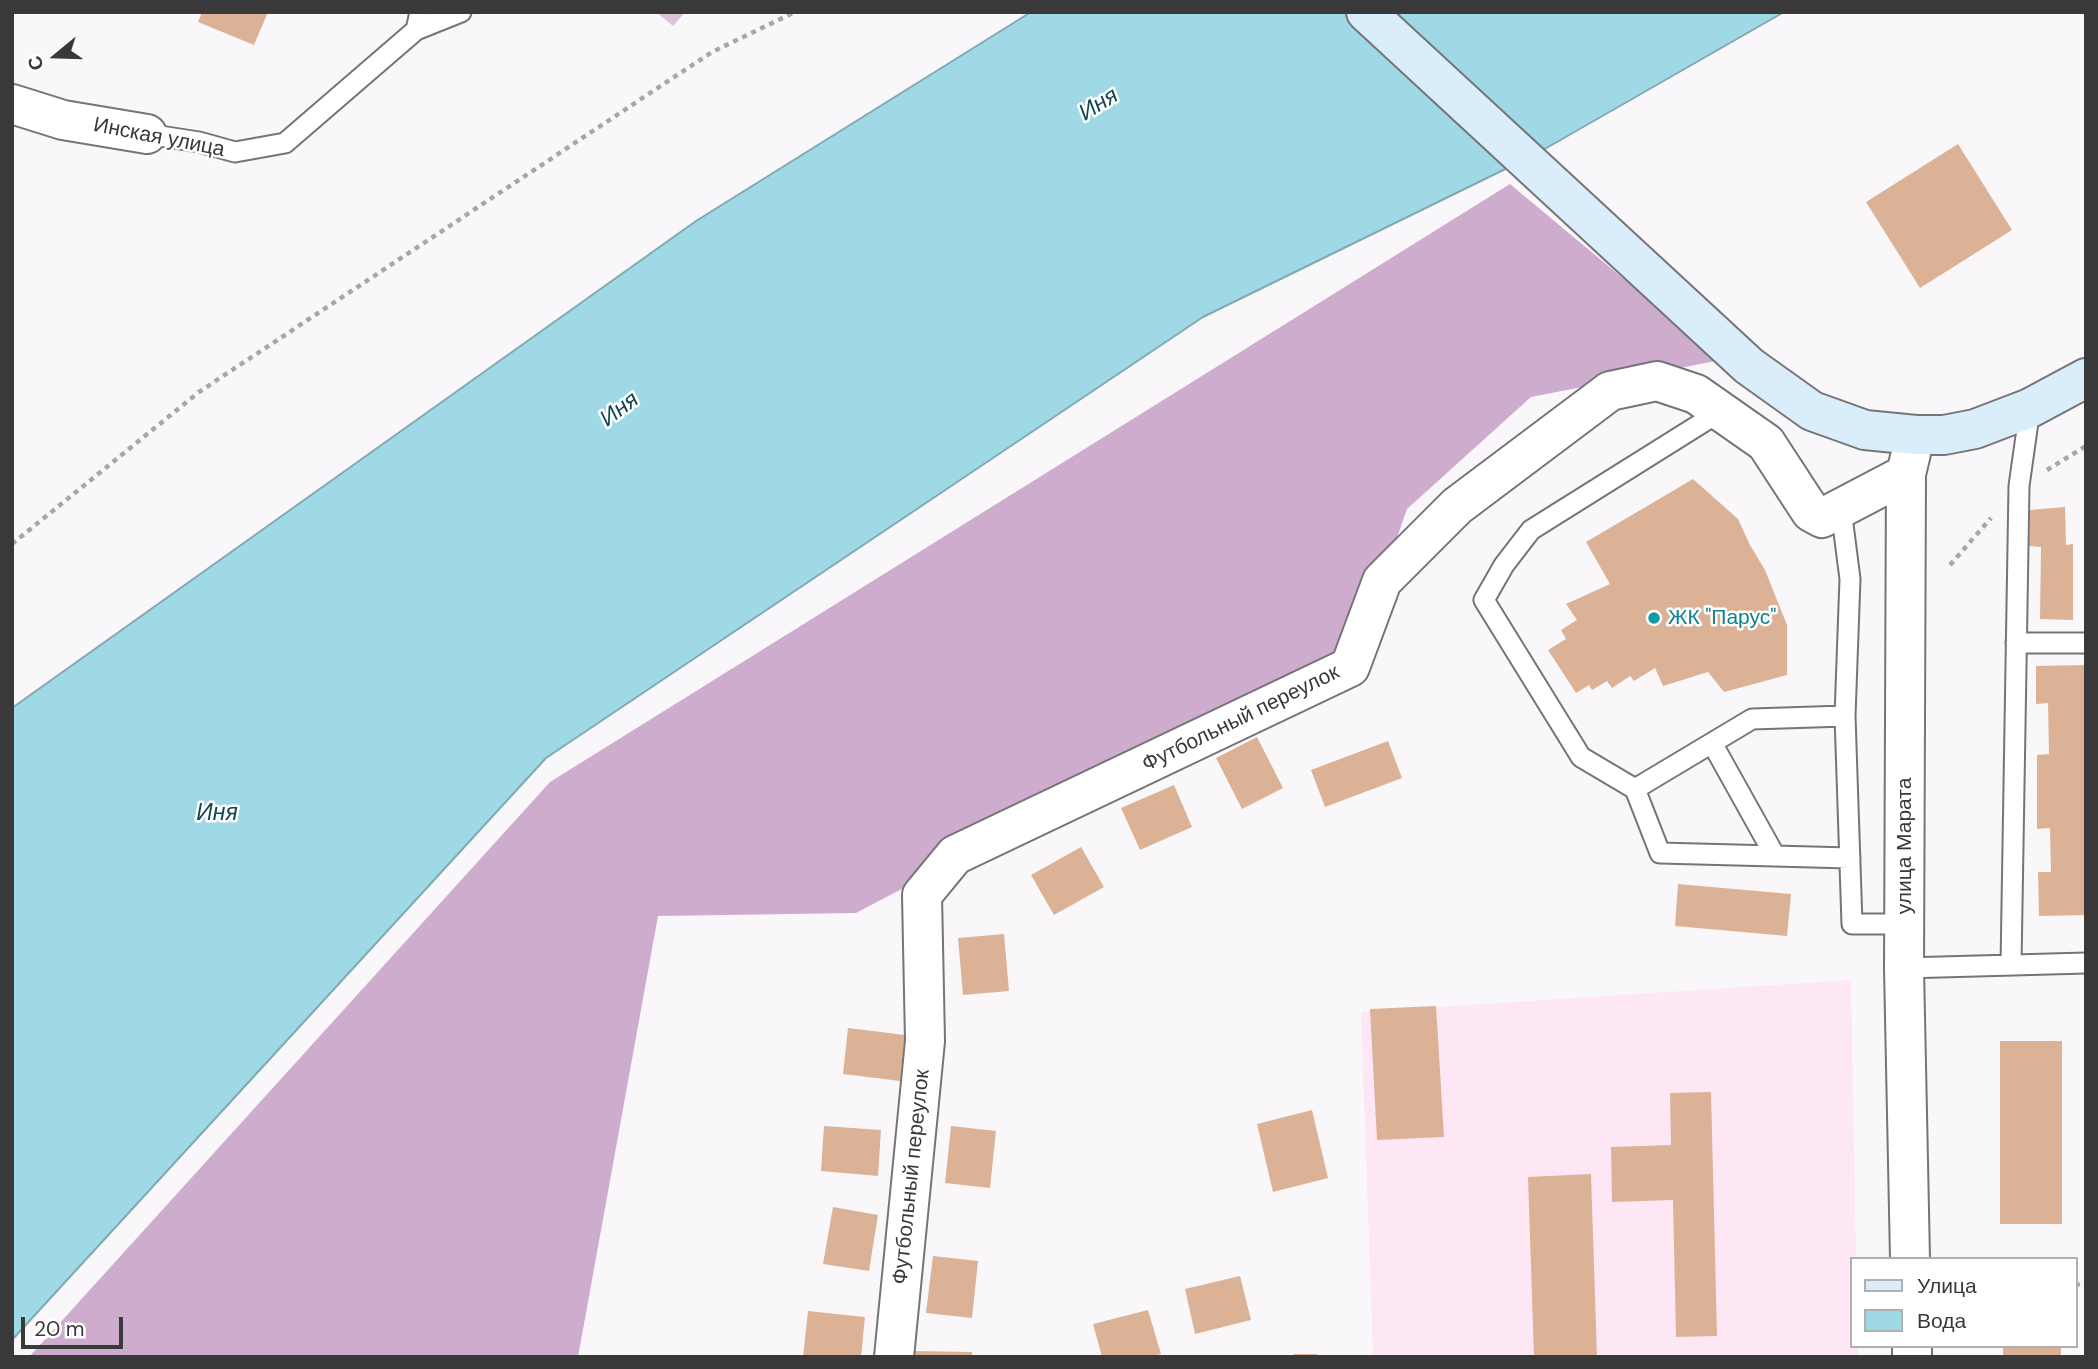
<!DOCTYPE html>
<html>
<head>
<meta charset="utf-8">
<style>
  body { margin:0 }
  #map { position:relative; width:2098px; height:1369px; overflow:hidden; background:#faf7fa; font-family:"DM Sans",sans-serif }
  canvas { display:block }
  .frame { position:absolute; inset:0; border:14px solid #3a393a; pointer-events:none }
  .legend { position:absolute; left:1850px; top:1257px; width:228px; height:91px; box-sizing:border-box; background:#fff; border:2px solid #b0b0b0; margin:0; padding:9px 12px; list-style:none; font-size:21px; color:#3a393a }
  .legend li { display:flex; align-items:center; gap:14px; height:35px }
  .legend b { width:35px; border:2px solid #b0b0b0 }
  .north { position:absolute; left:21px; top:21px; width:70px; height:70px; -webkit-text-stroke:5px #fff; paint-order:stroke; rotate:251deg; font-size:19px; font-weight:700; line-height:28px; text-align:center; color:#3a393a }
  .north::after { content:''; display:block; margin:auto; width:24px; height:32px; background:#3a393a; clip-path:polygon(50% 0,100% 100%,50% 72%,0 100%) }
  .scale { position:absolute; left:21px; top:1317px; width:102px; height:32px; box-sizing:border-box; border:4px solid #3a393a; border-top:0; padding-left:9px; font-size:21px; line-height:24px; white-space:nowrap; color:#3a393a; -webkit-text-stroke:5px #fff; paint-order:stroke }
</style>
</head>
<body>
<div id="map">
<canvas width="2098" height="1369"></canvas>
<div class="frame"></div>
<ul class="legend">
<li><b style="height:9px;background:#daedfb"></b>Улица</li>
<li><b style="height:19px;background:#a0d9e6"></b>Вода</li>
</ul>
<div class="north">С</div>
<div class="scale">20 m</div>
</div>
<script>
const g = document.querySelector('canvas').getContext('2d');
g.lineJoin = 'round';
function fillPath(path, color) { g.fillStyle = color; g.fill(path, 'evenodd'); }
const shape = rows => new Path2D(rows.map(r => 'M' + r).join(''));
function trace(path, color, width, dash) { g.strokeStyle = color; g.lineWidth = width; g.lineCap = dash ? 'butt' : 'round'; g.setLineDash(dash || []); g.stroke(path); }
function label(font, color, halo, rows, align = 'center') {
  g.font = font + ' "DM Sans",sans-serif'; g.lineWidth = 5; g.setLineDash([]); g.textBaseline = 'middle'; g.strokeStyle = halo; g.fillStyle = color; for (const [text, x, y, turn = 0] of rows) {
    g.save(); g.translate(x, y); g.rotate((+turn || 0) * Math.PI / 180); g.textAlign = isNaN(turn) ? turn : align; if (halo) g.strokeText(text, 0, 0); g.fillText(text, 0, 0); g.restore();
  }
}
fillPath(shape([
  [1851,980,1856,1259,1851,1259,1851,1346,1858,1346,1858,1357,1373,1357,1361,1012]
]), '#fee7f4');
fillPath(shape([
  [656,12,685,12,673,26]
]), '#d9c3d9');
fillPath(shape([
  [1510,184,1721,360,1531,397,1407,509,1358,649,856,913,658,916,578,1357,29,1357,550,782]
]), '#ceacce');
const water = shape([
  [1031,12,1784,12,1536,154,1203,317,546,758,12,1340,12,708,696,221,1031,12]
]);
fillPath(water, '#a0d9e6');
trace(water, '#81a9b2', 2);
fillPath(shape([
  [202,12,268,12,254,45,198,22],
  [1958,144,2012,230,1920,288,1866,202],
  [1693,479,1738,519,1750,545,1765,570,1787,625,1787,675,1724,692,1708,672,1663,686,1655,668,1634,681,1630,676,1612,688,1607,681,1592,690,1589,685,1576,693,1548,650,1566,639,1561,630,1577,620,1566,604,1610,584,1586,542],
  [2065,507,2066,545,2073,544,2073,620,2040,619,2041,547,2029,546,2030,510],
  [2086,665,2086,915,2039,916,2038,872,2051,872,2050,828,2037,829,2037,755,2049,754,2048,703,2036,704,2036,666],
  [1257,737,1283,788,1242,809,1216,758],
  [1388,741,1402,778,1325,807,1311,770],
  [1174,785,1192,827,1140,850,1121,808],
  [1081,847,1104,887,1054,915,1031,875],
  [1678,884,1791,894,1787,936,1675,926],
  [1004,934,1009,991,963,995,958,938],
  [1436,1006,1444,1137,1377,1140,1370,1009],
  [848,1028,905,1035,900,1081,843,1074],
  [2000,1041,2062,1041,2062,1224,2000,1224],
  [1711,1092,1717,1336,1676,1337,1673,1200,1612,1202,1611,1147,1671,1145,1670,1093],
  [1312,1110,1328,1178,1273,1192,1257,1124],
  [824,1126,881,1130,878,1176,821,1171],
  [951,1126,996,1131,990,1188,945,1183],
  [1591,1174,1597,1357,1534,1357,1528,1177],
  [833,1207,878,1215,869,1271,823,1264],
  [933,1256,978,1261,972,1318,926,1313],
  [1240,1276,1251,1320,1195,1334,1185,1289],
  [1148,1310,1161,1354,1150,1357,1102,1357,1093,1324],
  [808,1311,865,1317,861,1357,803,1357],
  [2003,1346,2061,1346,2061,1357,2003,1357],
  [915,1351,972,1352,972,1357,914,1357],
  [1294,1354,1317,1354,1317,1357,1294,1357]
]), '#dbb296');
const lane = shape([
  [416,30,461,12],
  [147,134,199,142,235,152,285,143,416,30,420,12],
  [1841,509,1850,579,1845,716,1852,924,1904,924],
  [2016,643,2086,643],
  [1845,716,1752,719,1635,789,1660,853,1850,858],
  [1712,743,1775,856],
  [1635,789,1581,757,1484,600,1504,565,1531,530,1721,411],
  [2011,965,2019,486,2030,408],
  [1904,968,2086,963]
]);
const street = shape([
  [12,104,63,120,147,134],
  [1910,1259,1904,968,1906,474,1911,453],
  [1912,1346,1912,1357],
  [894,1357,925,1041,922,895,955,855,1350,667,1382,581,1457,506,1610,391,1657,381,1696,394,1766,443,1811,512,1822,518,1906,474]
]);
const secondary = shape([
  [1366,12,1749,366,1812,411,1865,430,1916,435,1944,435,1975,429,2030,408,2086,378]
]);
trace(lane, '#767476', 23);
trace(street, '#767476', 42);
trace(secondary, '#767476', 42);
trace(shape([
  [2047,470,2086,446],
  [12,544,199,392,712,52,795,12],
  [1950,565,1991,518],
  [2075,1285,2086,1283]
]), '#a8a6a8', 4.5, [5, 5]);
trace(lane, '#fff', 19);
trace(street, '#fff', 38);
trace(secondary, '#daedfb', 38);
for (const [x, y, r, color] of [
  [1654,618,7,"#0f9aa8"]
]) { const dot = new Path2D(); dot.arc(x, y, r, 0, 2 * Math.PI); g.fillStyle = color; g.fill(dot); trace(dot, '#fff', 2.5); }
label('21px', '#3a393a', '#fff', [
  ["Инская улица",159,138,11],
  ["Футбольный переулок",1241,719,-26],
  ["улица Марата",1905,846,-90],
  ["Футбольный переулок",912,1177,-84]
]);
label('21px', '#0d838f', '#fff', [
  ["ЖК \"Парус\"",1668,618]
], 'left');
label('italic 23px', '#144651', '#fff', [
  ["Иня",1099,105,-32],
  ["Иня",620,410,-37],
  ["Иня",217,814]
]);
</script>
</body>
</html>
